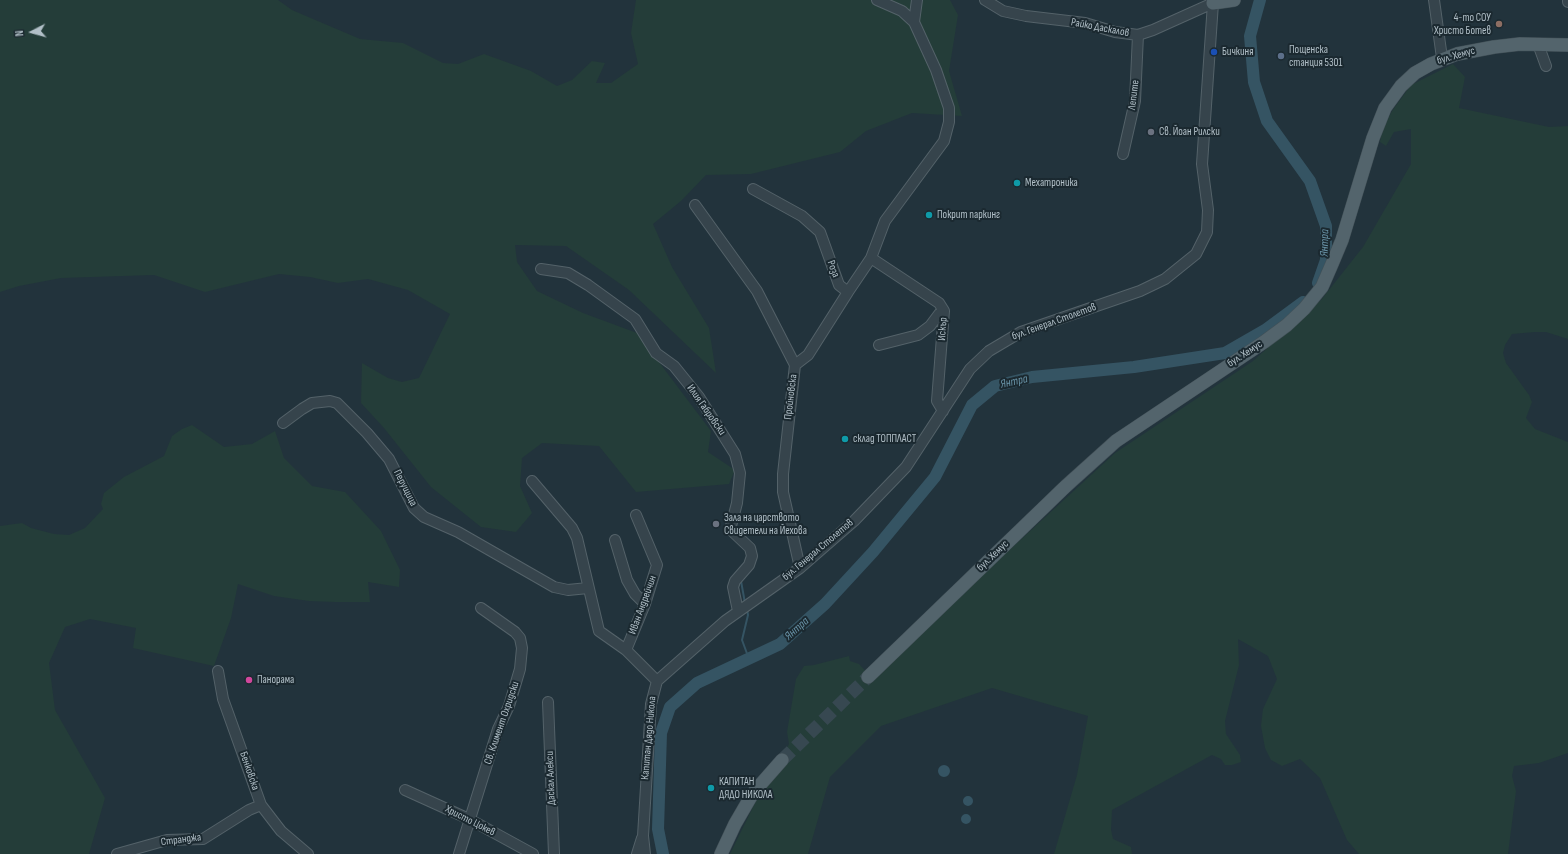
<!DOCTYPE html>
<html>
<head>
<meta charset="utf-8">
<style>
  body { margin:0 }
  #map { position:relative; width:1568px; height:854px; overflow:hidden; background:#22333c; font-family:"Sofia Sans Condensed",sans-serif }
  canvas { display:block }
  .north { position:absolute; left:12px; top:12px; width:40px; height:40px; -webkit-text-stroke:3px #1b2930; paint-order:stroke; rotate:264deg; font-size:11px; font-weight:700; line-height:16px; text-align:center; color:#b1bfc7 }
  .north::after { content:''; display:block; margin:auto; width:14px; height:18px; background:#b1bfc7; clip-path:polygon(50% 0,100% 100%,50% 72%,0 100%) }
</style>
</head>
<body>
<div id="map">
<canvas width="1568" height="854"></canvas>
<div class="north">N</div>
</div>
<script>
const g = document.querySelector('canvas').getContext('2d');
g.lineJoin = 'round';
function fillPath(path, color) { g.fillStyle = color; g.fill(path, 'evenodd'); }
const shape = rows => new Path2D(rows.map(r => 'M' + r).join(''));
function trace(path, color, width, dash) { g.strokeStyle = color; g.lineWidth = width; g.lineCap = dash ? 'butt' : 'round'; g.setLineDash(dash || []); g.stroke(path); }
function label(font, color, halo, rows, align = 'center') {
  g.font = font + ' "Sofia Sans Condensed",sans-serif'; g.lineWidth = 4; g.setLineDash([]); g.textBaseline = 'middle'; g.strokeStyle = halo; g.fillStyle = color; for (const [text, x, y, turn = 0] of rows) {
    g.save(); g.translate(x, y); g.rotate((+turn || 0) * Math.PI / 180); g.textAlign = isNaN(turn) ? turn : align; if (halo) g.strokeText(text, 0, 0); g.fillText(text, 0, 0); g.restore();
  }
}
fillPath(shape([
  [0,0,278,0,292,10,360,39,403,43,443,63,458,64,484,54,531,71,557,86,572,80,592,61,605,63,596,83,611,83,638,64,631,33,636,0,950,0,958,15,949,71,962,116,912,113,866,131,840,152,751,174,706,175,681,201,653,224,672,267,709,328,716,373,629,290,566,246,515,245,517,262,537,291,583,313,637,333,711,431,708,452,735,470,729,484,636,492,599,446,542,443,522,458,520,486,532,513,516,532,481,527,431,487,384,428,361,403,362,363,388,378,402,382,419,378,450,314,408,290,368,279,338,283,310,277,279,274,205,292,154,275,61,278,19,286,0,292],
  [1453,64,1465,77,1459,108,1549,127,1568,126,1568,339,1546,332,1535,332,1512,334,1505,345,1503,353,1506,363,1529,395,1532,402,1526,418,1535,429,1568,442,1568,753,1539,763,1514,766,1512,776,1516,791,1508,854,1359,854,1347,840,1320,778,1300,759,1282,766,1271,760,1265,748,1261,726,1263,709,1277,679,1268,656,1238,639,1239,665,1225,721,1226,734,1240,755,1241,762,1232,765,1225,765,1221,759,1212,755,1112,810,1111,830,1113,839,1131,847,1132,854,1054,854,1077,775,1088,716,992,688,881,726,830,777,808,854,730,854,757,799,789,744,787,732,796,679,804,666,814,665,849,656,850,661,859,664,872,678,918,634,1115,453,1253,361,1321,300,1363,247,1411,164,1411,129,1394,132,1386,146,1380,142,1381,132,1392,111,1411,85],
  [192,425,224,447,252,444,275,431,284,458,312,486,345,492,381,531,400,570,399,587,368,582,370,602,335,602,309,601,274,596,238,584,231,618,214,666,133,648,136,628,90,619,65,627,49,663,55,710,105,798,89,854,0,854,0,526,22,523,31,528,54,534,69,535,85,528,103,509,101,504,104,493,124,477,164,456,172,436,182,429]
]), '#243d39');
fillPath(shape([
  '938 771a6 6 0 1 1 12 0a6 6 0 1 1-12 0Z',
  '963 801a5 5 0 1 1 10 0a5 5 0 1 1-10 0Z',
  '961 819a5 5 0 1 1 10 0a5 5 0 1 1-10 0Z'
]), '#355463');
trace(shape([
  [741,581,745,603],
  [747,609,748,615,742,640,749,659]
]), '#355463', 2);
trace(shape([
  [1260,0,1250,36,1254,82,1267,121,1310,181,1326,226,1326,260,1318,283],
  [663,854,658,829,661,733,670,707,697,683,780,644,825,604,873,552,935,477,972,405,995,386,1032,377,1134,367,1225,353,1265,330,1303,302]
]), '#355463', 12);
trace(shape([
  [782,760,868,677]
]), '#374851', 13, [13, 6]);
const minor = shape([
  [1434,0,1442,58],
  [1568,0,1568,2],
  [914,22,917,0],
  [1538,44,1546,66],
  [1123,154,1135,101,1138,35],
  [753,189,802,216,820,232,839,285,848,292,808,355,795,365],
  [695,205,757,291,795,365,783,474,783,492,800,568],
  [871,258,939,303,944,311,937,401,943,411],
  [541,269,568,273,588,285,635,319,656,353,674,366,699,397,735,454,740,473,737,503,731,526,733,532,750,548,752,556,749,565,735,581,733,587,738,611],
  [848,292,871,258,885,221,944,141,949,122,949,108,936,70,914,22,902,11,877,0],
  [879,345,918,335,930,326,939,314,944,311],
  [283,423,302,409,312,403,330,401,337,403,367,433,389,459,414,508,424,517,458,532,554,587,568,590,588,588],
  [532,481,572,528,577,538,599,631,626,650,657,681],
  [615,540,627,580,635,594,645,604],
  [626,650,645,604,657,565,636,515],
  [218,671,223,699,261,805,281,831,308,854],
  [548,702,554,854],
  [405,790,469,819,533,854],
  [117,854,167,840,203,839,249,810,261,805],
  [459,854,498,729,509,706,520,669,522,648,520,638,515,632,481,608],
  [637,854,642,838],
  [645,854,643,836,651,704,657,681,725,621,800,568,854,521,906,467,970,369,989,351,1021,332,1140,291,1165,279,1196,254,1207,232,1208,210,1202,164,1213,3,1153,30,1138,35,1115,32,1085,23,1026,16,1003,11,985,0]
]);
const major = shape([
  [1214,0,1213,3,1234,0],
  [868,677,1066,486,1116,441,1264,342,1287,325,1304,309,1322,287,1332,264,1342,240,1373,138,1385,108,1401,86,1415,73,1431,64,1457,54,1494,47,1520,44,1568,45],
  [721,854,735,824,753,793,782,760]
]);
trace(minor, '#546269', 12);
trace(major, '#425057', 14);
trace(minor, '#36444c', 10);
trace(major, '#53646c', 13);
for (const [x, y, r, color] of [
  [1499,24,4,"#8d6e63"],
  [1214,52,4,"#1a4fb4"],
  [1281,56,4,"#5c6f8a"],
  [1151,132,4,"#6b7280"],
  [1017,183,4,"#0f9aa8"],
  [929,215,4,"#0f9aa8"],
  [845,439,4,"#0f9aa8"],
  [716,524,4,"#6b7280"],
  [249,680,4,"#d1479c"],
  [711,788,4,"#0f9aa8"]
]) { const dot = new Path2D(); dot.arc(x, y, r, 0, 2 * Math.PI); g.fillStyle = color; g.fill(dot); trace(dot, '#1b2930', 1.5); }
label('11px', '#b1bfc7', '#1b2930', [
  ["4-то СОУ",1491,18,"right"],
  ["Христо Ботев",1491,31,"right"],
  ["Пощенска",1289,50],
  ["станция 5301",1289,63],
  ["Бичкиня",1222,52],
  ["Св. Йоан Рилски",1159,132],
  ["Мехатроника",1025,183],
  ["Покрит паркинг",937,215],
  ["склад ТОППЛАСТ",853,439],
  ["Зала на царството",724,518],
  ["Свидетели на Йехова",724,531],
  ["Панорама",257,680],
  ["КАПИТАН",719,782],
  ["ДЯДО НИКОЛА",719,795]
], 'left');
label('11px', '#b1bfc7', '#1b2930', [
  ["Райко Даскалов",1100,28,11],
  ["бул. Хемус",1456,56,-16],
  ["Лепите",1134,95,-83],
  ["Роза",833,269,70],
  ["бул. Генерал Столетов",1054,322,-20],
  ["Искър",943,329,-86],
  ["бул. Хемус",1245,354,-33],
  ["Пройновска",791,397,-83],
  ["Илия Габровски",706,410,55],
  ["Перущица",405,488,63],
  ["бул. Генерал Столетов",818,550,-40],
  ["бул. Хемус",993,556,-44],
  ["Иван Андрейчин",643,605,-70],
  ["Св. Климент Охридски",502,723,-71],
  ["Капитан Дядо Никола",649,738,-85],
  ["Бенковска",249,771,71],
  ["Даскал Алекси",551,778,-92],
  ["Христо Цокев",470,821,27],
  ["Странджа",181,840,-7]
]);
label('italic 12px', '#6993a7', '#1b2930', [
  ["Янтра",1325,243,-89],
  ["Янтра",1014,382,-13],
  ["Янтра",797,629,-42]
]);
</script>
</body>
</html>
